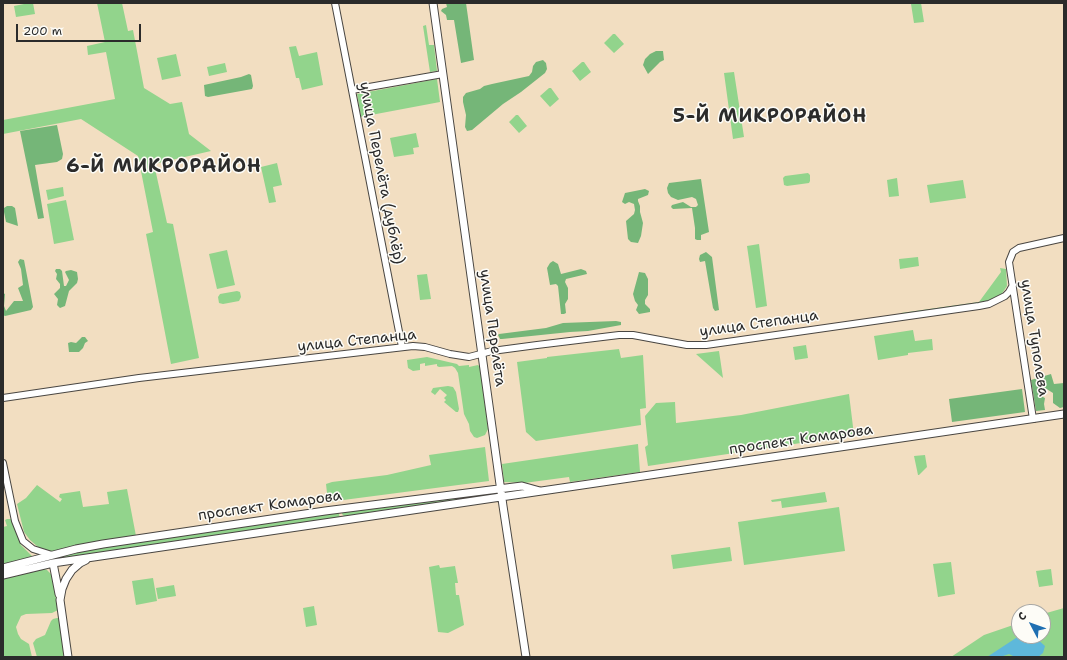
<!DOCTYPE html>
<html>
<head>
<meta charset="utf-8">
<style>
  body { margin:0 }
  #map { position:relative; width:1067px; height:660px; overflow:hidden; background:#f2dec1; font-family:"Shantell Sans",sans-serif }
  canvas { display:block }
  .frame { position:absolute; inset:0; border:4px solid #2b2b2b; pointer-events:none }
  .north { position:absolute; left:1011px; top:604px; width:40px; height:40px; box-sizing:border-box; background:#fdfcf7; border:1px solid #a9a8a5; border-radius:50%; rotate:311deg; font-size:11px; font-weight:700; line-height:16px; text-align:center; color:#2b2b2b }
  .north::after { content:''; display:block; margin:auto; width:14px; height:18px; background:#1f6fb2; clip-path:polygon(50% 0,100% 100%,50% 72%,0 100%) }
  .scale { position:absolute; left:16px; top:24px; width:125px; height:18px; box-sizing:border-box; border:2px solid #2b2b2b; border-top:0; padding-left:5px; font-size:12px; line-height:14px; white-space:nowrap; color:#2b2b2b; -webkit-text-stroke:3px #fdfcf7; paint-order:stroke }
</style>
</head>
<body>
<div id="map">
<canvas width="1067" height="660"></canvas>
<div class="frame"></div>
<div class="north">С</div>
<div class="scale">200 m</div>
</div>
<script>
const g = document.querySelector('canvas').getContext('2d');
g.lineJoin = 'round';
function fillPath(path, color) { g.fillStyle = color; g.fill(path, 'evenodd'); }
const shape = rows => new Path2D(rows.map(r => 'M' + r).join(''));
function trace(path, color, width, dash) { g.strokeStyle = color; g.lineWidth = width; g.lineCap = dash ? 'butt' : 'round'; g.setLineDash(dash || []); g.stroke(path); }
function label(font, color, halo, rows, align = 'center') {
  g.font = font + ' "Shantell Sans",sans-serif'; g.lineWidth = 3; g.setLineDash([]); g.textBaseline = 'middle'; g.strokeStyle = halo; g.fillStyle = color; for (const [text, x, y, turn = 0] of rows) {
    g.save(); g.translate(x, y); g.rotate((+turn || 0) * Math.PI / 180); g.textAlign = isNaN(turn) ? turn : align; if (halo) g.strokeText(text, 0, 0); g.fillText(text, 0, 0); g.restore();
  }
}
fillPath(shape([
  [29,3,33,3,35,14,16,17,14,6],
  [97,3,122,3,128,31,133,30,144,88,170,104,182,102,189,134,211,151,154,164,167,223,173,224,199,358,171,364,146,234,153,232,138,156,81,119,3,134,3,120,115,99,106,52,88,55,87,46,105,42],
  [921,3,924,22,914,23,911,4],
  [426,25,429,45,434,45,437,71,430,72,423,26],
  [613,34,615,34,624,44,614,53,604,43],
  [296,46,299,56,317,52,323,85,302,90,299,78,296,78,289,47],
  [176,54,181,76,162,80,157,58],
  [582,62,584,62,591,72,580,81,572,71],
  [225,63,227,72,209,76,207,67],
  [734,72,744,137,733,139,724,73],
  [437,79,440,102,371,115,369,107,364,108,365,116,361,117,357,94],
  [549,88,551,88,559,99,550,107,540,96],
  [516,115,518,115,527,126,519,133,509,122],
  [416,133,419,147,413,148,414,154,394,157,390,138],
  [277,163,282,185,273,187,276,202,269,203,261,167],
  [808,173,810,175,810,181,809,183,787,186,784,185,783,178,785,176],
  [897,178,899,196,889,197,887,180],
  [963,180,966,198,930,203,927,185],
  [63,187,64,196,48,200,46,190],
  [66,200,74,240,54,244,47,204],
  [759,244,767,306,756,308,747,246],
  [227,250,235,285,217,289,209,254],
  [918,257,919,266,900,269,899,259],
  [1000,268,1006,269,1007,286,1001,295,989,302,901,315,901,313,979,302,1001,272],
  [427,274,431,299,420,300,417,275],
  [237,291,240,292,241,297,239,301,223,304,219,303,218,297,220,294],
  [913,330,915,341,932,339,933,350,908,353,908,355,878,360,874,336],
  [806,345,808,358,795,360,793,347],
  [619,349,621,358,643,355,646,408,640,409,641,425,536,441,526,432,517,362,547,358,547,357],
  [719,351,723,378,696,354],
  [427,357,457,364,459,366,469,365,469,367,478,365,480,367,488,429,485,435,477,438,474,437,470,431,469,424,464,414,458,373,455,368,452,366,439,367,437,366,437,364,425,366,425,363,420,364,420,370,413,371,408,368,407,360],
  [448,386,453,387,456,392,459,409,458,412,456,412,444,402,446,400,444,398,447,395,440,389,435,395,431,392,433,388],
  [849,394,854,435,648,466,645,447,648,445,645,416,656,403,675,402,676,423,741,415],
  [638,444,640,472,570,482,569,477,524,483,504,482,502,464],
  [485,447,489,481,328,502,326,484,332,482,387,475,431,465,429,455],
  [925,455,927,467,919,475,918,475,914,456],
  [37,485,60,502,62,499,59,497,60,494,80,491,83,507,109,504,107,492,127,489,136,536,57,551,48,551,38,547,30,540,24,532,17,504,26,498],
  [825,492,827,502,782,508,781,501,772,502,771,500],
  [497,493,496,494,345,517,342,514,342,512],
  [839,507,845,551,744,565,738,522],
  [340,511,339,515,341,518,3,573,3,571,76,551],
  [7,519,11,519,21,545,33,557,3,567,3,527,7,526,5,520],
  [730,547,732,561,673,569,671,555],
  [951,562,955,594,938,597,933,564],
  [439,565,440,568,455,566,458,583,455,583,456,595,459,595,464,625,448,633,438,632,429,567],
  [44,569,47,570,52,575,58,610,52,613,26,614,21,616,16,627,18,634,21,639,29,644,32,657,3,657,3,579],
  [1051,569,1053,585,1039,587,1036,571],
  [153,578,157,601,136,605,132,581],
  [174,585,176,596,158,599,156,588],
  [314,606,317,625,306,627,303,608],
  [1064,608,1064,657,951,657,984,635,1019,623,1019,636,1043,636,1043,614],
  [57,618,59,618,65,655,62,657,37,657,33,643,36,639,45,635,51,621,53,619]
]), '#92d48c');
fillPath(shape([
  [446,3,466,3,474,60,461,63,454,20,447,20,446,15,441,11,442,9,447,7],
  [656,51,663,51,664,60,660,62,648,74,643,65,645,59,650,54],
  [543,60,546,63,547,69,545,73,521,92,503,104,472,130,467,131,465,127,466,115,463,102,463,97,466,93,480,89,484,86,492,84,529,76,532,72,533,66,536,62],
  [249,74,251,75,253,86,252,89,208,97,205,96,204,85,241,77],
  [57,125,63,154,62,159,57,162,35,165,44,218,38,219,20,131],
  [701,179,709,232,701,235,701,240,697,240,695,239,695,228,692,208,673,209,671,207,672,205,683,202,691,207,696,207,698,205,696,199,692,197,678,200,671,197,668,193,667,188,669,183],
  [645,189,649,191,648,195,638,199,638,201,640,206,640,212,643,223,641,236,638,243,631,242,628,239,626,221,634,214,635,210,634,204,629,202,625,204,622,202,625,193],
  [7,206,12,206,15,208,18,226,6,222,4,212,4,208],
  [706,252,712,257,719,310,715,311,713,308,705,261,700,262,699,259,700,255],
  [20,259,24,260,33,307,31,310,5,316,3,315,3,293,5,294,4,306,6,311,14,301,23,301,18,288,23,285,21,269,18,262],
  [553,261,558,264,561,274,581,269,586,271,587,274,566,279,565,282,568,288,568,299,565,304,566,313,564,314,561,314,558,286,556,284,550,285,547,268,550,263],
  [56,269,60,269,62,271,64,286,66,286,69,280,65,272,66,271,71,270,77,272,78,279,77,283,69,291,65,306,60,308,57,305,58,299,54,294,60,288,60,284,56,279,57,274,55,271],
  [639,272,645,273,648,279,648,295,645,300,645,304,650,309,650,312,639,314,636,310,638,305,635,301,633,294],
  [616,321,621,322,621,325,588,331,570,332,502,339,500,339,498,335,499,334,546,328,563,323],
  [82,337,85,337,88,341,85,343,83,348,79,352,69,352,68,343,71,342,76,343],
  [1051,374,1054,384,1064,383,1064,407,1060,408,1053,403,1053,393,1045,388,1039,391,1039,395,1045,398,1044,404,1045,410,1036,411,1031,380],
  [1022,389,1025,412,952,422,949,399]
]), '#75b678');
fillPath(shape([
  [1019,636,1035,637,1045,646,1043,653,1038,657,1015,657,1009,654,1000,657,987,657]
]), '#5eb8db');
const tertiary = shape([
  [335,3,402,347],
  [352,90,443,74],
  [3,398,139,378,413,346,425,347,450,354,469,357,492,351,537,345,619,335,633,335,687,345,706,345,979,306,989,304,1005,296,1009,292,1013,285],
  [1033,419,1009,262,1013,252,1019,248,1064,238],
  [3,463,15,521,23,541,33,549,52,555]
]);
const secondary = shape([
  [433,3,503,506,526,657],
  [53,563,59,594],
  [3,568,76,549,103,544,325,511,522,486,540,491],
  [3,575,53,563,1064,414],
  [68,657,60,600,62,589,66,579,72,570,80,563,86,560]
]);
trace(tertiary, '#494642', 8);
trace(secondary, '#494642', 9);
trace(tertiary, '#fff', 6);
trace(secondary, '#fff', 7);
label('15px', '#2b2b2b', '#fdfcf7', [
  ["улица Перелёта (дублёр)",381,173,79],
  ["улица Степанца",759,324,-8],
  ["улица Перелёта",492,328,82],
  ["улица Туполева",1034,338,81],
  ["улица Степанца",357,341,-6],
  ["проспект Комарова",801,440,-8],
  ["проспект Комарова",270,506,-8]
]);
g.letterSpacing = '1px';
label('bold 19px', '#2b2b2b', '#fdfcf7', [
  ["5-Й МИКРОРАЙОН",770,117],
  ["6-Й МИКРОРАЙОН",164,167]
]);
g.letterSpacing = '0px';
</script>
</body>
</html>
